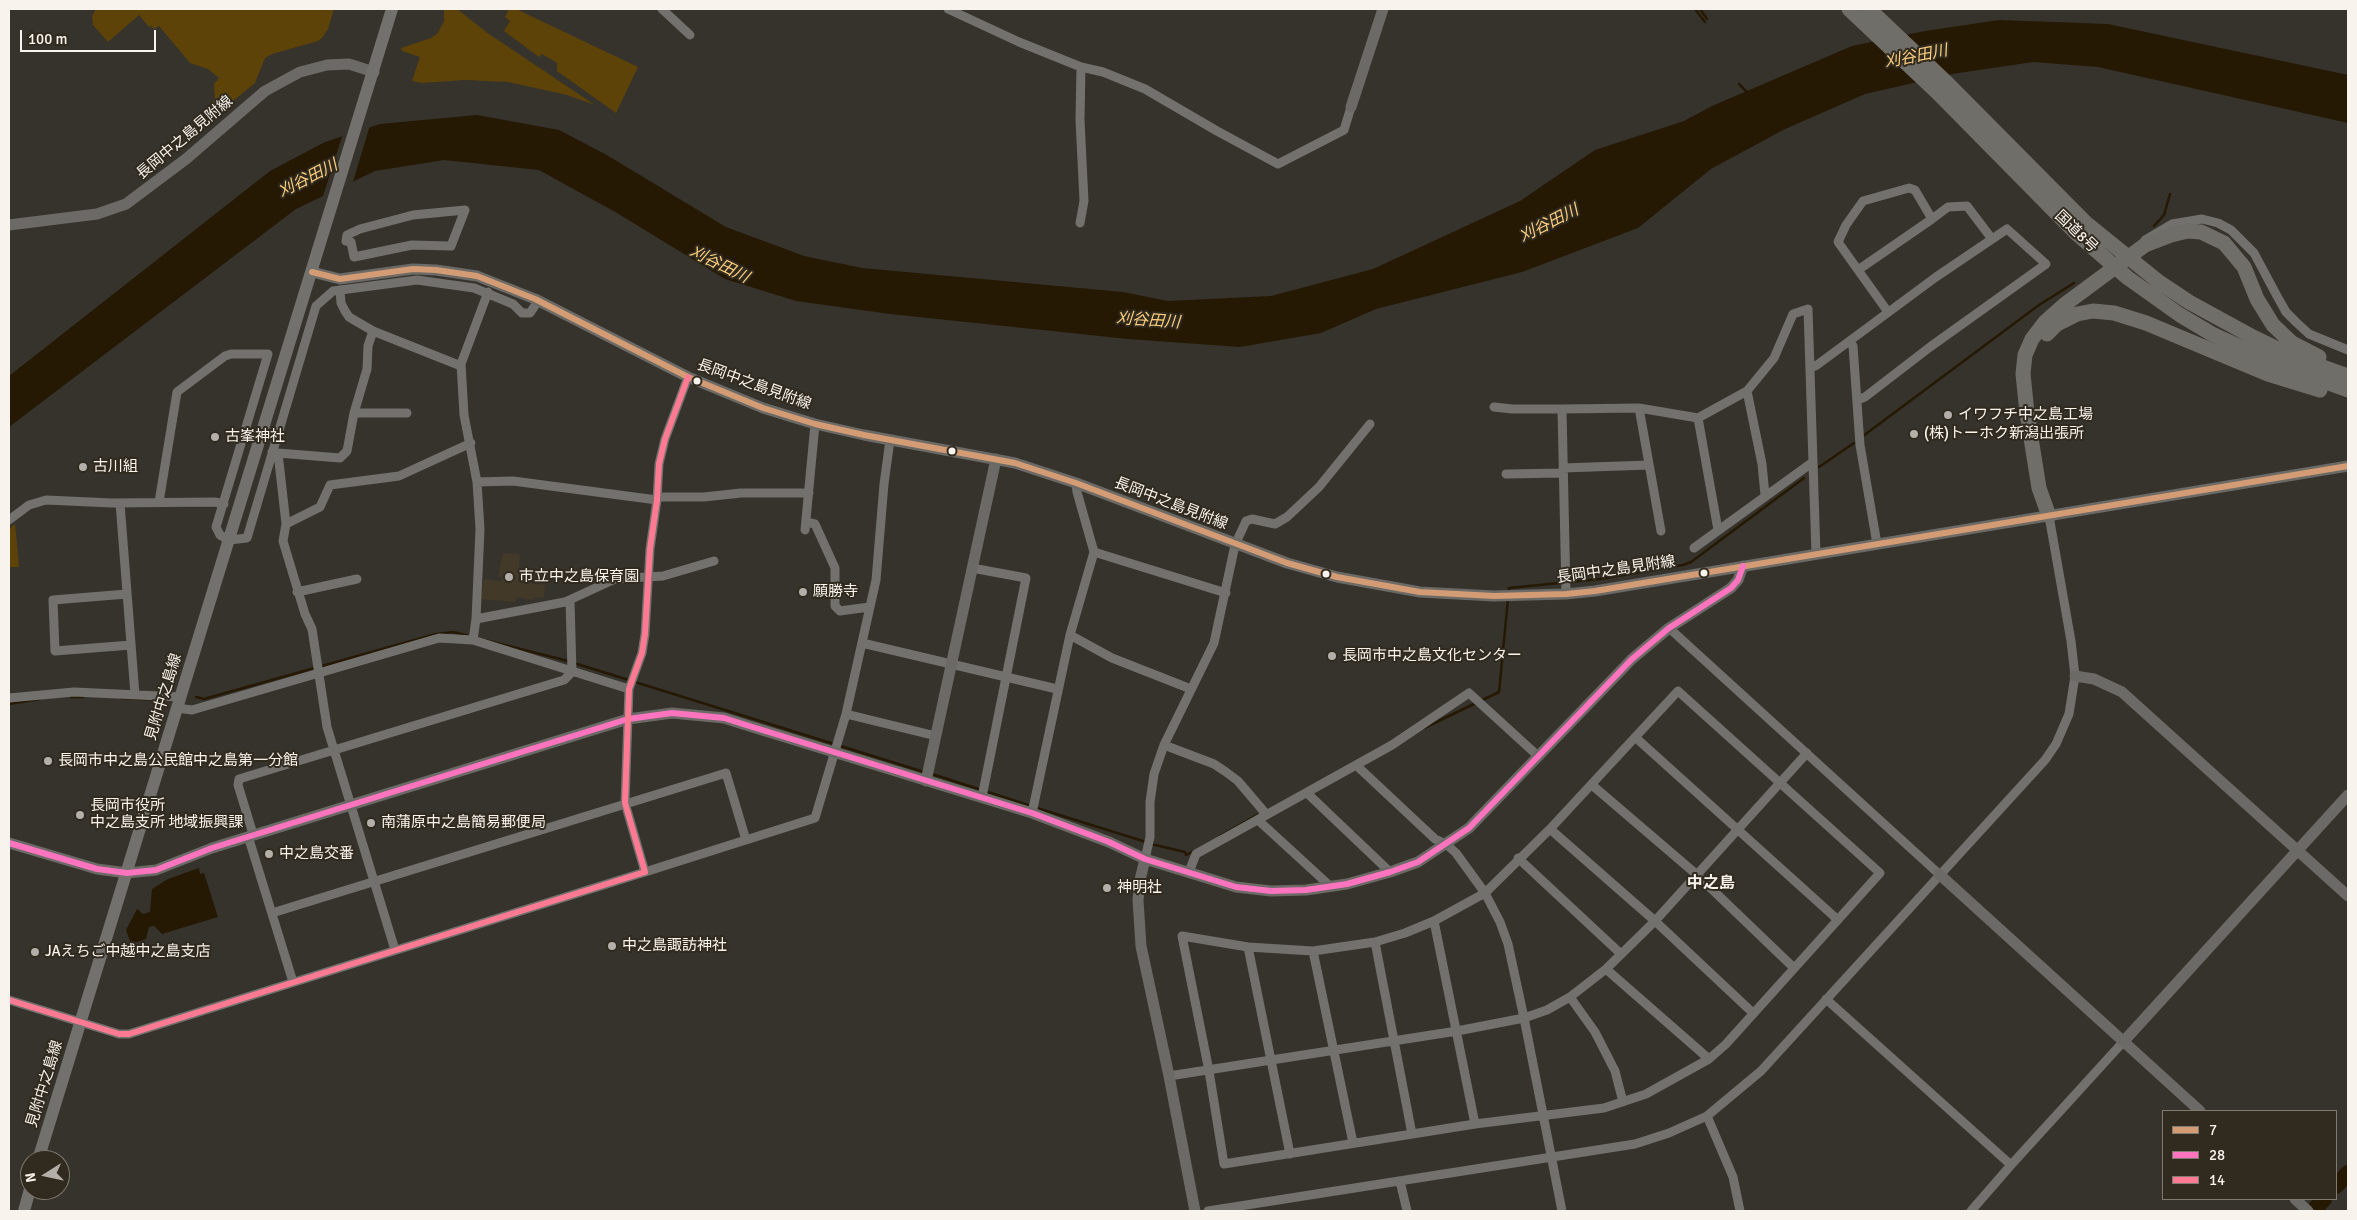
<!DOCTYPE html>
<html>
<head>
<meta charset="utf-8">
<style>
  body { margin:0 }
  #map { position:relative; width:2357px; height:1220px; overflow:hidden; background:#36332c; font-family:Signika,sans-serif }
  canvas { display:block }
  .frame { position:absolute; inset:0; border:10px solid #f8f3ec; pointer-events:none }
  .legend { position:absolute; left:2162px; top:1110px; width:175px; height:90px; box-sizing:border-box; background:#302a1f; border:1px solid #807a71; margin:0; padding:6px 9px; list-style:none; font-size:15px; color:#f8f3ec }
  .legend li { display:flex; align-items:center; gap:10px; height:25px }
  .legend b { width:25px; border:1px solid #807a71 }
  .north { position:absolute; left:20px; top:1150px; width:50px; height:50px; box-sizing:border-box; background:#302a1f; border:1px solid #807a71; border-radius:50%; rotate:260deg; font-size:14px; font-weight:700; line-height:20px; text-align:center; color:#f8f3ec }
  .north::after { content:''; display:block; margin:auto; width:18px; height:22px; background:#b4b0a9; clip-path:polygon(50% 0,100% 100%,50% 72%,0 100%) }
  .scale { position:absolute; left:20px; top:30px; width:136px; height:22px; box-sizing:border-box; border:2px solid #f8f3ec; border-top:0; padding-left:6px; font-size:15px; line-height:18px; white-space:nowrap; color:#f8f3ec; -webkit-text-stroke:4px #302a1f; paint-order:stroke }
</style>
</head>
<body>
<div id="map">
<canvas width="2357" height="1220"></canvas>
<div class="frame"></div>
<ul class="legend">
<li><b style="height:6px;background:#d39c74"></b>7</li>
<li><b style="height:6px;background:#fc73be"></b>28</li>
<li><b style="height:6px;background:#fe7a93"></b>14</li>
</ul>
<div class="north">N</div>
<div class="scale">100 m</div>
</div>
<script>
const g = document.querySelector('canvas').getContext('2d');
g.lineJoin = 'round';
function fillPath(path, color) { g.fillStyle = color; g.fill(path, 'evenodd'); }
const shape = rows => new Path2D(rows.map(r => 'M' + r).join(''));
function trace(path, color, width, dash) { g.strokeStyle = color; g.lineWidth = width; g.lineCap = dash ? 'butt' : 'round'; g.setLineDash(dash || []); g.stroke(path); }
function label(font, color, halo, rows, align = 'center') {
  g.font = font + ' Signika,"Noto Sans JP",sans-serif'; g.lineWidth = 4; g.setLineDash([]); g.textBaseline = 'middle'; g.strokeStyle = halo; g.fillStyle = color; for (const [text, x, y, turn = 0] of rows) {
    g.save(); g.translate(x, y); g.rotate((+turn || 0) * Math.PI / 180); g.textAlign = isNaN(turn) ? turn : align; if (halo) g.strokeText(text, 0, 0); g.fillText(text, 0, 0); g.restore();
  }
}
fillPath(shape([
  [503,553,520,554,518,582,545,585,544,598,534,597,533,600,517,597,515,602,481,599,484,579,501,581,502,578,498,577]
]), '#423929');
fillPath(shape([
  [96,9,334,9,328,29,322,38,318,41,272,54,265,58,255,83,201,127,200,118,209,114,207,109,215,99,214,84,219,78,208,69,190,63,159,26,154,29,151,26,149,27,139,15,108,42,93,25,92,16],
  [444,9,457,9,489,34,595,105,567,95,508,82,465,80,422,83,412,81,420,57,402,51,401,48,431,38,438,33,444,21],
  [509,9,516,9,638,67,616,113,557,71,557,63,542,54,539,57,504,31,510,21,505,17],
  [15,524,19,567,9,567,9,529]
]), '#5d4308');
fillPath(shape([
  [1999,20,2108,24,2348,75,2348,123,2098,67,2033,62,1952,74,1865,94,1783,130,1711,169,1638,228,1522,272,1376,309,1321,333,1240,347,1128,339,890,314,796,301,725,279,617,213,539,170,444,160,375,171,296,209,9,427,9,376,270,171,325,142,380,124,477,115,559,130,605,154,726,227,804,256,862,268,1123,292,1168,301,1271,296,1373,269,1520,201,1595,150,1684,121,1712,106,1852,46,1925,31],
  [199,868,200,874,204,873,218,917,162,934,154,926,149,927,146,939,131,944,126,930,137,909,143,914,150,912,152,889,168,879]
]), '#251904');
fillPath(shape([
  [370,125,352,185,322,199,343,134]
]), '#36332c');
trace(shape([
  [1695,9,1705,22],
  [1700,9,1707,19],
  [1739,84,1747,92],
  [2154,226,2164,215,2170,194],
  [1863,436,2039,305,2074,283],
  [1819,467,1854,443],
  [1509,591,1509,588,1600,579,1683,565,1691,562,1804,478],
  [574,663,924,772],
  [71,697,83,697],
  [196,697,204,699,436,634,453,632,568,661],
  [121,698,160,700],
  [9,704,40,699],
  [1424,728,1499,692,1508,599],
  [932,774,1031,806],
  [1037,808,1146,842],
  [1220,836,1257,815],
  [1151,844,1185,852,1186,855,1194,851]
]), '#251904', 2.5);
trace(shape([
  [2336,1186,2348,1173],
  [2313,1211,2324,1199]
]), '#251904', 16);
trace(shape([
  [662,9,690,35],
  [948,9,1019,42,1081,67,1103,72,1145,89,1217,131,1278,164,1344,130,1351,107],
  [465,210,451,246,412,245,354,257,351,242,346,241,347,235,360,229,413,215,465,210],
  [1080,223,1084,201,1080,120,1081,67],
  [2145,240,2172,224,2202,219,2218,223,2231,230,2254,253,2277,296,2286,312,2296,322,2309,334,2348,350],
  [1858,270,1932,219],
  [340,290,341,303,345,311,349,317,373,331,368,346,367,369,354,413],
  [1888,312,1838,242,1846,225,1863,201,1909,188,1915,190,1932,219,1948,207,1967,206,1992,239],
  [373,331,461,366],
  [1850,342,1853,346,1860,445,1877,544],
  [1810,368,1817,365,1936,277,2007,229,2046,264,1930,347,1865,397,1857,400],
  [1494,407,1512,409,1562,409],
  [1639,408,1698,418,1747,391],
  [1698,418,1718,530],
  [272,452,278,453,286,524,283,541,305,614,312,629,327,727,395,950],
  [278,453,340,458,347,451,354,413,407,413],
  [1563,468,1649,465],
  [1506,474,1563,473],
  [477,482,513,481,657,500],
  [1765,495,1762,464,1747,391,1774,358,1793,314,1808,309,1816,554],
  [657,497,704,497,741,493,809,493],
  [159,502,177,392,225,356,231,354,268,354,216,527,220,535,229,540,247,538,316,306,333,291,417,280,474,288,513,304,522,313,530,313,538,301],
  [120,503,135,695],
  [9,520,29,505,46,500,112,503,215,502,224,504],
  [806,522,815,524,835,568,835,606,840,611,869,607],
  [286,524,320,507,330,485,399,476,471,443],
  [805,530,815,424],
  [1694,548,1813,462],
  [1094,552,1226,593],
  [972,568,1026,578,982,797],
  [297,592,357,579],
  [127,594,53,600,55,651,131,645],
  [1566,594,1562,409,1639,408,1661,531],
  [476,619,565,602,615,579,663,576,714,561],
  [1669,628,1939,874],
  [1070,635,1112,658,1191,689],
  [473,640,476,619,480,529,477,482,464,415,461,364,488,292],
  [862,643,1057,689],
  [1678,691,1880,873,1726,1044,1709,1059,1646,1094,1604,1108,1475,1124,1224,1164,1209,1071,1182,936,1248,947,1313,951,1375,942,1405,933,1434,921,1485,893,1550,829,1678,691],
  [9,698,74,692,181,697],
  [177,708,192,710,439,638,473,640,629,689],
  [846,714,936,736],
  [1635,737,1838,920],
  [1164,745,1214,764,1226,772,1238,781,1266,814],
  [1356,765,1435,839,1446,844,1456,853,1485,893,1500,922,1508,944,1524,1018,1562,1211],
  [1592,785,1696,874,1794,968],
  [1307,793,1390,872],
  [1032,813,1070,635,1094,552,1077,492,1076,483],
  [1258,820,1330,886],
  [1550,829,1655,921,1753,1013],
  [253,834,238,785,239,779,564,680,572,672,570,600],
  [248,836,293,982],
  [1518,858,1621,954],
  [1145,859,1150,837,1150,802,1154,774,1164,745,1214,643,1235,545,1246,521,1252,519,1275,524,1287,517,1319,487,1370,424],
  [645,872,815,818,846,714,876,580,884,484,890,440],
  [1189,872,1196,854,1392,745,1469,693,1538,756],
  [272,913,726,773,746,840],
  [1434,921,1475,1124],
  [1375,942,1412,1134],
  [1248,947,1290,1154],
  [1313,951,1353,1143],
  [1606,969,1709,1059],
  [1570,997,1595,1032,1615,1071,1623,1102],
  [1826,999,2011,1165],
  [9,1000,119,1034,129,1034,645,872,625,803,629,689,642,653,645,634,650,549,657,500,659,464,665,439,688,377],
  [1169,1076,1457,1031,1524,1018,1547,1010,1570,997,1606,969,1655,921,1807,753],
  [1707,1116,1733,1177,1740,1211],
  [1400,1181,1407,1211],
  [1208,1211,1635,1144,1669,1133,1707,1116,1761,1071,2045,760,2056,744,2069,714,2075,676,2071,641,2049,516],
  [1971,1211,2011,1165,2124,1041]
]), '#72716e', 9);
trace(shape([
  [1351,107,1383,9],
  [9,225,97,214,126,204,186,159,265,91,300,72,327,65,349,64,374,72],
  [312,272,340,279,413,269,436,270,477,276,535,299,688,377,763,408,815,424,864,435,1015,463,1076,483,1287,563,1337,577,1420,592,1494,596,1566,594,1595,591,2348,466],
  [2075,676,2094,679,2122,692,2348,896],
  [926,781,996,459],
  [9,843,97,869,127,873,156,870,212,848,628,719,672,713,724,718,746,725,1032,813,1109,842,1145,859,1236,887,1271,891,1306,890,1347,884,1390,872,1418,862,1469,828,1632,659,1669,628,1731,588,1738,580,1743,566],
  [1145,859,1140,880,1138,900,1141,946,1169,1076,1195,1211],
  [1939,874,2200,1111],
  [2124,1041,2348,795],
  [2295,1199,2308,1211]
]), '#6c6a66', 11);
trace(shape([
  [38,1160,392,9],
  [24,1211,30,1189]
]), '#73716d', 12);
trace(shape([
  [1849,9,1937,92,2076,233,2128,278,2180,315,2212,334,2282,366,2348,390],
  [1869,9,1948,84,2086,223,2159,282,2189,302,2253,337,2292,356,2348,376],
  [2047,334,2057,324,2077,314,2093,311,2114,313,2146,323,2268,374,2320,390],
  [2049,516,2039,488,2027,413,2023,374,2025,355,2032,339,2045,322,2064,305,2145,245,2171,235,2188,231,2201,232,2224,243,2244,267,2257,299,2273,325,2292,343,2319,357]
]), '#706e68', 15);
trace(shape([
  [312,272,340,279,413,269,436,270,477,276,535,299,688,377,763,408,815,424,864,435,1015,463,1076,483,1287,563,1337,577,1420,592,1494,596,1566,594,1595,591,2348,466]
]), '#d39c74', 6);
trace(shape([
  [9,843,97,869,127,873,156,870,212,848,628,719,672,713,724,718,746,725,1032,813,1109,842,1145,859,1236,887,1271,891,1306,890,1347,884,1390,872,1418,862,1469,828,1632,659,1669,628,1731,588,1738,580,1743,566]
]), '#fc73be', 6);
trace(shape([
  [9,1000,119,1034,129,1034,645,872,625,803,629,689,642,653,645,634,650,549,657,500,659,464,665,439,688,377]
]), '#fe7a93', 6);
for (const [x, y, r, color] of [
  [697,381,4.5,"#f8f3ec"],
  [1948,415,5,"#b4b0a9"],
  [1914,434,5,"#b4b0a9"],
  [215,437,5,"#b4b0a9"],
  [952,451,4.5,"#f8f3ec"],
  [83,467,5,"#b4b0a9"],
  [1704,573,4.5,"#f8f3ec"],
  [1326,574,4.5,"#f8f3ec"],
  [509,577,5,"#b4b0a9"],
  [803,592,5,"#b4b0a9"],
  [1332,656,5,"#b4b0a9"],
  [48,761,5,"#b4b0a9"],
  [80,815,5,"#b4b0a9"],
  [371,823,5,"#b4b0a9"],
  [269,854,5,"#b4b0a9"],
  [1107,888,5,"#b4b0a9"],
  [612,946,5,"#b4b0a9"],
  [35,952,5,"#b4b0a9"]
]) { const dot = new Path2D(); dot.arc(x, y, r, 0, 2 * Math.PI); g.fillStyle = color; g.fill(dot); trace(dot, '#302a1f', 2); }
label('15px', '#f8f3ec', '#302a1f', [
  ["長岡中之島見附線",185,138,-40],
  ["国道8号",2076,232,44],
  ["長岡中之島見附線",754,385,20],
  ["長岡中之島見附線",1171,504,21],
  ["長岡中之島見附線",1616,570,-8],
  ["見附中之島線",164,697,-73],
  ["見附中之島線",45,1084,-73]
]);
label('15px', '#f8f3ec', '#302a1f', [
  ["イワフチ中之島工場",1958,415],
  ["(株)トーホク新潟出張所",1924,434],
  ["古峯神社",225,437],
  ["古川組",93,467],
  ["市立中之島保育園",519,577],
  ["願勝寺",813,592],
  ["長岡市中之島文化センター",1342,656],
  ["長岡市中之島公民館中之島第一分館",58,761],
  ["長岡市役所",90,806],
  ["中之島支所 地域振興課",90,823],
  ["南蒲原中之島簡易郵便局",381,823],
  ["中之島交番",279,854],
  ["神明社",1117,888],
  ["中之島諏訪神社",622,946],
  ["JAえちご中越中之島支店",45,952]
], 'left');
label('italic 16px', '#fdcf7d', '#302a1f', [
  ["刈谷田川",1916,57,-11],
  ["刈谷田川",308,179,-27],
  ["刈谷田川",1549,224,-27],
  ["刈谷田川",719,265,26],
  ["刈谷田川",1148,321,4]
]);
label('bold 16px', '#f8f3ec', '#302a1f', [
  ["中之島",1711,884]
]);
</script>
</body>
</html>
